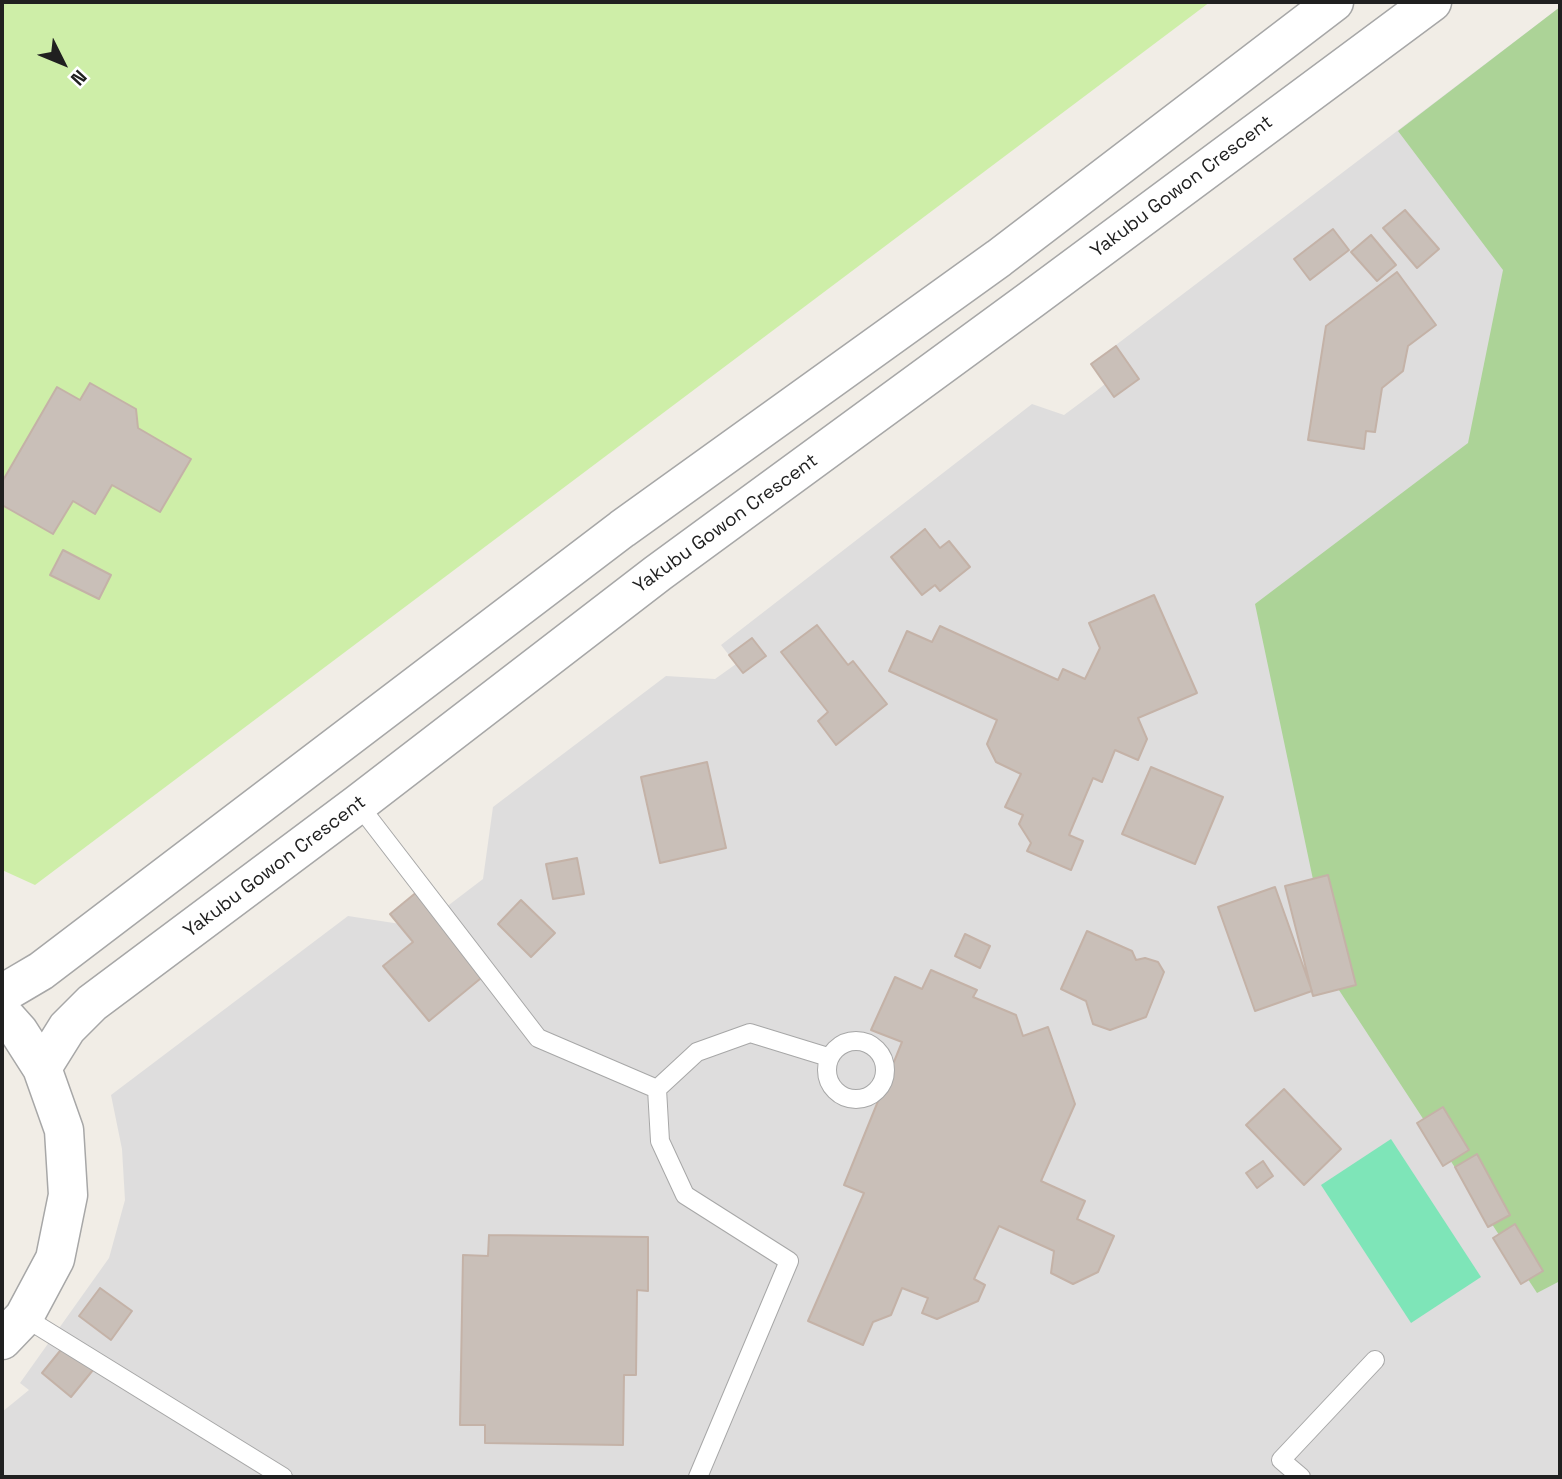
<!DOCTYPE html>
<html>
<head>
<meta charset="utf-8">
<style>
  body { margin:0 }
  #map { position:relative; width:1562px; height:1479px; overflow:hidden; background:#f1ede6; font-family:"Space Grotesk",sans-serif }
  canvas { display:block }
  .frame { position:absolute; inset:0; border:4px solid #202020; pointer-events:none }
  .north { position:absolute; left:28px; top:28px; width:70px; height:70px; -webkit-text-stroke:5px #fff; paint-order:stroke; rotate:133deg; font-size:19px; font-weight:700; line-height:28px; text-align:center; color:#202020 }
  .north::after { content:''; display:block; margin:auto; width:24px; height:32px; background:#202020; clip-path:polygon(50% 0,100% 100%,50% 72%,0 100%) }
</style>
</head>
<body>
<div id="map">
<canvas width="1562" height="1479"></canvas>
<div class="frame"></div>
<div class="north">N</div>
</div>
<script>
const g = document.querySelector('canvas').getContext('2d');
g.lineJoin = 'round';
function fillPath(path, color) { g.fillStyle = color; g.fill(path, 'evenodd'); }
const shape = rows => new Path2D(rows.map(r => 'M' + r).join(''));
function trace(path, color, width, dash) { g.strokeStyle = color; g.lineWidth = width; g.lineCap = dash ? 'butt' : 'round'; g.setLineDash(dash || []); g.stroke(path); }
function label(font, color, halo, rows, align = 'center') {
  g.font = font + ' "Space Grotesk",sans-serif'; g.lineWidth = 6; g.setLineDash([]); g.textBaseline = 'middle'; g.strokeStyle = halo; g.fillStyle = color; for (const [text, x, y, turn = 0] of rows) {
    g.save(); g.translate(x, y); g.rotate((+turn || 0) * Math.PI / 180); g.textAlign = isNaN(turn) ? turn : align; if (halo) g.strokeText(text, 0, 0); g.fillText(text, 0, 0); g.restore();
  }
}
fillPath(shape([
  [1560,7,1560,1477,2,1477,2,1412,29,1390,20,1383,109,1258,125,1200,122,1149,111,1095,348,916,420,927,483,879,493,807,666,676,715,679,736,664,721,645,1032,404,1064,415,1095,392,1105,384,1091,364]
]), '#dedddd');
fillPath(shape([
  [2,2,1210,2,35,885,2,870]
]), '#ceeea8');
fillPath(shape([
  [1560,7,1560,1281,1537,1293,1335,984,1255,604,1468,443,1503,270,1398,131]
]), '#acd397');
fillPath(shape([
  [1391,1139,1481,1277,1411,1323,1321,1185]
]), '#7ee5b8');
const building = shape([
  [1405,210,1439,249,1417,268,1383,228,1405,210],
  [1333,229,1349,250,1310,280,1294,259,1333,229],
  [1371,235,1396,265,1377,281,1351,252,1371,235],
  [1397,272,1436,325,1408,346,1403,371,1382,388,1375,432,1366,431,1364,449,1308,440,1326,326,1397,272],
  [1116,346,1139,379,1114,397,1091,364,1116,346],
  [90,383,136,409,138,428,191,459,160,512,112,485,95,514,73,501,53,534,2,505,2,482,57,387,80,400,90,383],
  [925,529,940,548,949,541,970,567,940,591,935,585,922,595,891,557,925,529],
  [63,550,111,575,99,599,50,575,63,550],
  [1154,595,1197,693,1138,718,1147,739,1138,760,1115,750,1102,782,1093,778,1069,835,1083,841,1071,870,1027,851,1031,843,1019,824,1023,815,1005,807,1021,774,996,762,987,744,997,720,889,671,907,631,932,642,940,626,1058,680,1063,669,1085,679,1100,648,1089,623,1154,595],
  [817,625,848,665,853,661,887,704,836,745,818,721,828,712,781,652,817,625],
  [752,638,766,656,743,673,729,655,752,638],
  [707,762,726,848,660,863,641,777,707,762],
  [1151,767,1223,797,1195,864,1122,834,1151,767],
  [577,858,584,894,553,899,546,864,577,858],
  [1328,875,1356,985,1313,996,1285,886,1328,875],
  [1275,887,1312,991,1255,1011,1218,907,1275,887],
  [418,891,486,974,429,1021,383,966,413,942,390,914,418,891],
  [521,900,555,933,531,957,498,924,521,900],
  [1087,931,1132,951,1136,960,1145,958,1158,962,1164,972,1146,1017,1110,1030,1093,1024,1086,1001,1061,989,1087,931],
  [965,934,990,946,980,968,955,956,965,934],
  [931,970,977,990,973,997,1016,1015,1023,1036,1048,1027,1075,1104,1041,1181,1085,1201,1077,1219,1114,1236,1098,1272,1073,1284,1051,1273,1054,1251,999,1226,974,1279,985,1285,978,1301,937,1319,922,1313,928,1298,902,1288,891,1315,873,1322,863,1345,808,1321,864,1193,844,1185,902,1042,871,1030,895,977,922,989,931,970],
  [1284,1089,1341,1149,1304,1185,1246,1125,1284,1089],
  [1443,1107,1469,1150,1443,1166,1417,1123,1443,1107],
  [1477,1154,1510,1215,1488,1227,1455,1167,1477,1154],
  [1263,1161,1273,1176,1257,1188,1246,1173,1263,1161],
  [1515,1224,1543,1271,1521,1284,1493,1238,1515,1224],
  [489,1235,648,1237,648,1291,637,1290,636,1375,624,1375,623,1445,485,1443,485,1425,460,1425,463,1255,488,1256,489,1235],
  [100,1288,132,1311,111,1340,79,1316,100,1288],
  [64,1346,93,1370,71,1397,42,1373,64,1346]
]);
fillPath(building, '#c9bfb8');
trace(building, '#c4b2a7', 2);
const service = shape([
  [358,804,538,1038,657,1089,660,1141,685,1195,789,1261,698,1477],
  '827 1070a29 29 0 1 1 58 0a29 29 0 1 1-58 0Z',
  [657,1089,697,1052,750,1033,828,1057],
  [24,1317,283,1477],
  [1301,1477,1281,1460,1375,1360]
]);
const tertiary = shape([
  [2,994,41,971,622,529,999,258,1334,2],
  [2,1013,19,1032,42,1068,64,1130,68,1195,55,1259,24,1317,2,1340],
  [42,1068,67,1028,92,1003,358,804,658,573,1032,299,1432,2]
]);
trace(service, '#a7a7a7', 20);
trace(tertiary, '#a7a7a7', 41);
trace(service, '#fff', 18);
trace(tertiary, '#fff', 38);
label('19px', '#202020', '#fff', [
  ["Yakubu Gowon Crescent",1182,187,-37],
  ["Yakubu Gowon Crescent",726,524,-36],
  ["Yakubu Gowon Crescent",275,867,-37]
]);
</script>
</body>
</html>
